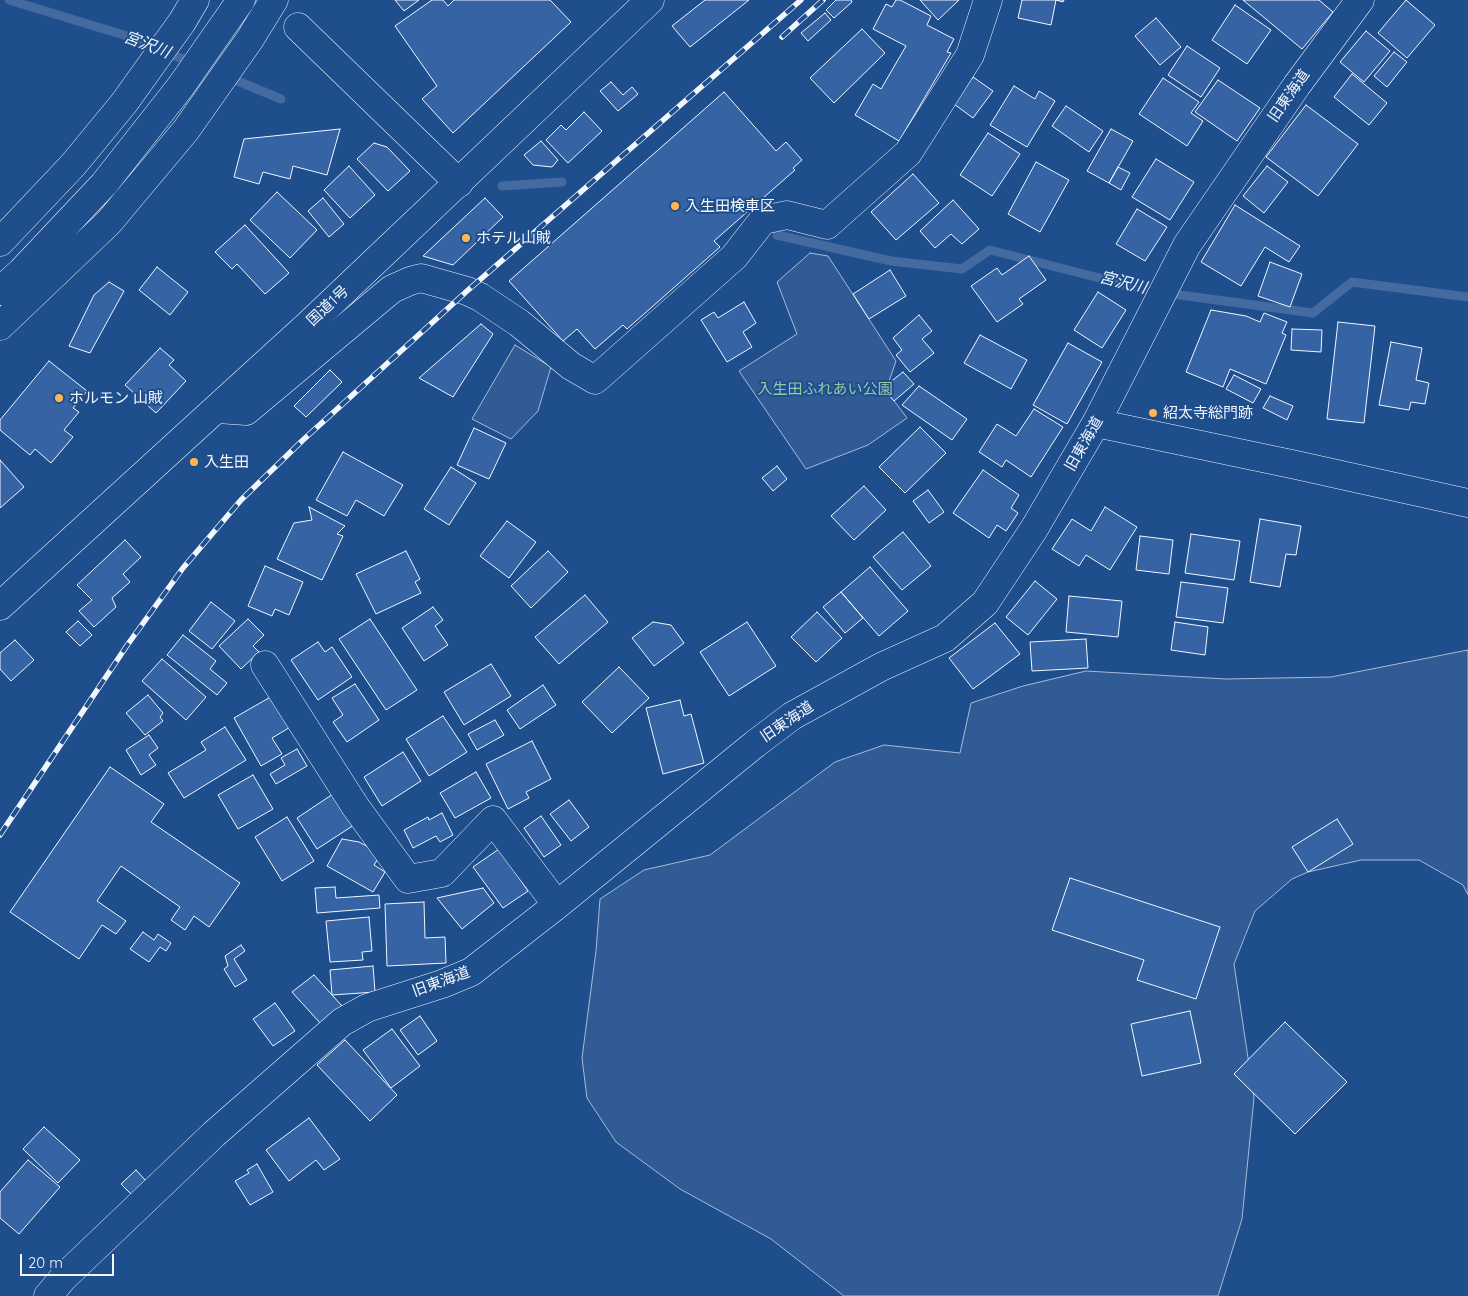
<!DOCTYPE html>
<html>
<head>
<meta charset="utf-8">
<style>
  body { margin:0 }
  #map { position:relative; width:1468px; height:1296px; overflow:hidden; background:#1f4e8c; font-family:Quicksand,sans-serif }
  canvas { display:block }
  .scale { position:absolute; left:20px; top:1254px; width:94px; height:22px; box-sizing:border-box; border:2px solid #f2f6ff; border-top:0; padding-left:6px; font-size:15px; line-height:18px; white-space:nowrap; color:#f2f6ff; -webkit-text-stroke:4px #1f4e8c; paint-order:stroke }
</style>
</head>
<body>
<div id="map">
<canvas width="1468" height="1296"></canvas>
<div class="scale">20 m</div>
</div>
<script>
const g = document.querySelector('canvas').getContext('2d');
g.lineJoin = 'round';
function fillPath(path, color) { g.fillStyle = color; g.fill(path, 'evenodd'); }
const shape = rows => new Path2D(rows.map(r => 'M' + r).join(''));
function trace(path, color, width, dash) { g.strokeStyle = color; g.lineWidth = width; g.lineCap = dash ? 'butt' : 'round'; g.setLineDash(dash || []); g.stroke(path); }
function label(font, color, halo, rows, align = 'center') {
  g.font = font + ' Quicksand,"Noto Sans JP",sans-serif'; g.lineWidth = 4; g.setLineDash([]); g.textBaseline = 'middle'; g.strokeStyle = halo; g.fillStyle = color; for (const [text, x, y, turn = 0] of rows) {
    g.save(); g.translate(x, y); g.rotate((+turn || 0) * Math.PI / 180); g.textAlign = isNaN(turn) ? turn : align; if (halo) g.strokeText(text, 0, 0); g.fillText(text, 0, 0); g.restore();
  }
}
const green = shape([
  [810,253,828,256,896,361,886,390,907,418,868,445,806,469,739,371,797,334,777,282,810,253],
  [515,345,551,367,538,411,511,439,472,419,515,345],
  [1468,650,1468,895,1463,885,1419,860,1361,860,1308,872,1292,879,1255,911,1234,964,1254,1098,1242,1219,1218,1296,844,1296,771,1239,680,1189,616,1142,587,1098,582,1058,596,951,600,899,644,870,710,855,835,762,884,745,960,753,971,703,1023,686,1086,671,1226,679,1331,677,1468,650]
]);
fillPath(green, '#305b95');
trace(green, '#a8bbd7', 1);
trace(shape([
  [9,0,127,36,192,63],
  [228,77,281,99],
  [502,186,562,182],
  [777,235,891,261,962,269,990,250,1150,291,1313,313,1352,282,1468,297]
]), '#446ba0', 9);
const building = shape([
  [395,0,419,0,404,11,395,0],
  [432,0,443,0,448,6,454,0,550,0,571,22,453,133,422,99,437,86,395,26,432,0],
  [705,0,749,0,690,47,672,26,705,0],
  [836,0,851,0,852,2,834,18,826,10,836,0],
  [896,0,900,0,931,16,927,25,954,39,947,52,951,53,899,141,855,115,873,84,881,89,906,46,873,29,886,4,892,7,896,0],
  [920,0,959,0,938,20,920,0],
  [1022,0,1064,0,1063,2,1056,0,1051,25,1018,18,1022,0],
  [1243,0,1319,0,1333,12,1302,49,1243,0],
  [1406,0,1435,25,1407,58,1378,33,1406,0],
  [1235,5,1271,30,1247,64,1212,40,1235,5],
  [825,13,831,20,808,41,801,33,825,13],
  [1156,18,1181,47,1160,65,1135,36,1156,18],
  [862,29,885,53,834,103,810,78,862,29],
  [1366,31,1390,51,1364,82,1340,62,1366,31],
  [1187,46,1220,68,1201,97,1168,75,1187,46],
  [1394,52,1407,62,1387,87,1374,76,1394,52],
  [1352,74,1387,103,1369,125,1334,97,1352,74],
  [973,77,993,91,973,118,954,104,973,77],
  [1163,78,1199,102,1191,113,1203,121,1187,146,1139,114,1163,78],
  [1218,80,1260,108,1237,141,1195,112,1218,80],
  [611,82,623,95,632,87,638,94,618,111,600,91,611,82],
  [1014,86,1035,99,1039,91,1055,101,1027,147,990,125,1014,86],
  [724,92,776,151,786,142,802,160,793,168,795,170,714,241,720,247,627,329,623,325,595,349,577,329,563,341,509,281,724,92],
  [1306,105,1358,144,1318,196,1266,157,1306,105],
  [1066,106,1103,131,1089,152,1052,126,1066,106],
  [584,112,602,131,568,163,546,140,561,125,566,130,584,112],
  [340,129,327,175,293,166,290,179,263,172,259,184,234,177,244,139,340,129],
  [1111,129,1133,141,1109,183,1087,171,1111,129],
  [988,133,1020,154,992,196,960,175,988,133],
  [541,141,558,160,552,167,533,165,524,155,541,141],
  [374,143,387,147,410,171,388,191,357,159,374,143],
  [1156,159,1194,182,1170,220,1132,197,1156,159],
  [1036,162,1069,180,1040,232,1008,214,1036,162],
  [349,166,375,195,350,218,324,190,349,166],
  [1267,166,1288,182,1264,213,1243,196,1267,166],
  [1118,167,1130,173,1121,190,1109,183,1118,167],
  [913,174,939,203,896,240,871,212,913,174],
  [277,192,317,230,290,258,250,220,277,192],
  [323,198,344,224,329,237,308,211,323,198],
  [485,198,503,217,453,265,423,256,485,198],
  [953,200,979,229,962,244,951,234,935,248,920,231,953,200],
  [1235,205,1300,246,1289,262,1265,247,1241,286,1201,262,1235,205],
  [1137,209,1167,227,1145,261,1116,244,1137,209],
  [245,225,289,273,265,294,237,264,232,269,215,252,245,225],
  [1029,256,1046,280,1019,299,1023,304,997,322,971,286,997,268,1002,275,1029,256],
  [1270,262,1302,274,1290,307,1258,296,1270,262],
  [157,267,188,292,170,315,139,290,157,267],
  [890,270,906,296,869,319,853,294,890,270],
  [109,282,124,291,90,353,69,346,94,295,109,282],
  [1098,292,1126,310,1102,348,1074,330,1098,292],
  [744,302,756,323,743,332,752,347,727,362,701,320,714,312,718,318,744,302],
  [1211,310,1246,316,1260,322,1264,313,1287,322,1282,333,1286,335,1266,384,1230,369,1223,387,1186,372,1211,310],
  [919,315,932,331,922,339,934,353,910,372,896,355,902,350,893,338,919,315],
  [1338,322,1375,326,1364,423,1327,419,1338,322],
  [481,324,493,334,453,397,419,378,481,324],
  [1292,329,1322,330,1321,352,1291,350,1292,329],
  [980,335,1027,360,1011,389,964,363,980,335],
  [1391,342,1422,348,1416,380,1429,383,1425,404,1411,402,1409,410,1379,405,1391,342],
  [1068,343,1102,362,1067,424,1033,405,1068,343],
  [160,348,174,360,169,365,186,381,156,413,125,385,160,348],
  [49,361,87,391,73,408,79,412,64,430,73,437,51,463,35,449,30,455,0,430,0,420,49,361],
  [330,370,342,382,306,417,294,406,330,370],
  [903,372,914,384,894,401,883,388,903,372],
  [1234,375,1261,389,1253,403,1226,389,1234,375],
  [919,386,967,419,952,440,902,405,919,386],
  [1270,396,1293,406,1287,420,1263,408,1270,396],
  [1034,409,1063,427,1031,477,1006,460,1002,467,979,452,997,424,1016,436,1034,409],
  [920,427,946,453,905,493,879,467,920,427],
  [474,428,506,443,489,479,457,465,474,428],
  [343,452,403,485,384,516,356,500,347,516,316,500,343,452],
  [0,460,24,487,0,508,0,460],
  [777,466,787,479,773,491,762,478,777,466],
  [451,467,476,483,449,525,424,509,451,467],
  [983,470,1019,495,1011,508,1018,513,1006,531,997,525,989,538,953,513,983,470],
  [864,486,886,510,854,540,831,516,864,486],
  [928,490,944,512,929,523,913,501,928,490],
  [309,507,345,526,337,534,343,536,322,580,277,559,294,523,312,520,309,507],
  [1105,507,1137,527,1110,570,1086,555,1079,566,1052,549,1072,519,1091,531,1105,507],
  [1260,519,1301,526,1296,555,1286,554,1280,587,1250,582,1260,519],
  [507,521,536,542,509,578,480,556,507,521],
  [903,532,931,566,902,590,873,557,903,532],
  [1191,534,1240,541,1234,580,1185,573,1191,534],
  [1140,536,1173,540,1169,574,1136,570,1140,536],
  [125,540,141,557,123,574,130,582,112,598,116,607,94,627,79,611,92,600,77,585,125,540],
  [406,551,420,579,415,582,421,593,376,614,356,574,406,551],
  [548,551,568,572,531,608,511,586,548,551],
  [265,566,303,582,289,615,275,609,272,616,248,606,265,566],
  [870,567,908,611,879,636,841,592,870,567],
  [1035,581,1057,599,1028,635,1006,617,1035,581],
  [1181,582,1228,588,1223,623,1176,617,1181,582],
  [841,592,863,618,845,633,823,607,841,592],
  [585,595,608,622,559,664,535,637,585,595],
  [1069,596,1122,601,1118,637,1066,632,1069,596],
  [211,602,235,621,212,649,189,631,211,602],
  [433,607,443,620,435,626,448,645,424,661,402,628,433,607],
  [817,612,842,638,816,662,791,637,817,612],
  [248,619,264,635,253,646,259,652,241,669,219,646,248,619],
  [370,619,417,690,386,710,339,639,370,619],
  [78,621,92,635,80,646,66,632,78,621],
  [653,622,671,625,684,643,654,666,632,638,653,622],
  [747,622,776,666,729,696,700,652,747,622],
  [1175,622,1208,627,1205,655,1171,650,1175,622],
  [995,623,1020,654,973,689,949,658,995,623],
  [183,635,216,661,210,669,227,683,217,695,167,655,183,635],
  [1086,639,1088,668,1032,671,1030,642,1086,639],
  [15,640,34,660,11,681,0,669,0,653,15,640],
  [318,642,325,652,332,647,352,677,318,700,291,660,318,642],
  [162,659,206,697,186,720,142,681,162,659],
  [491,664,511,696,464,725,444,692,491,664],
  [619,667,649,698,612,733,582,702,619,667],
  [355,684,379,720,347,742,333,722,343,715,332,698,355,684],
  [543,685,556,705,520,729,507,710,543,685],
  [148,695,163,713,160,717,163,721,145,735,126,713,148,695],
  [274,695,292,726,272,738,282,754,261,766,234,718,274,695],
  [680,700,684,716,691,714,704,763,663,774,646,708,680,700],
  [443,716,467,752,429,776,406,739,443,716],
  [495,720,504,735,477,750,468,734,495,720],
  [225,727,246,760,184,798,168,773,206,750,201,742,225,727],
  [149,735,158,748,149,755,156,765,141,775,126,750,149,735],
  [532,741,551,779,526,792,529,798,508,809,486,764,532,741],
  [297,749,307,766,276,784,270,774,285,765,281,758,297,749],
  [403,752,421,781,382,806,364,777,403,752],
  [110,767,164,804,151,822,240,883,209,927,194,916,185,930,171,920,180,907,121,866,97,901,126,921,116,934,102,925,79,959,10,912,110,767],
  [476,772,491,798,455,818,440,793,476,772],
  [253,775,273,809,238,829,218,795,253,775],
  [333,794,354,825,317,849,297,818,333,794],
  [569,800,589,827,571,841,550,814,569,800],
  [442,813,453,835,440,842,436,836,413,848,404,830,428,817,429,820,442,813],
  [541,816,561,845,544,857,524,828,541,816],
  [287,817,314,861,282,881,255,837,287,817],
  [1337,819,1353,844,1308,872,1292,847,1337,819],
  [342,839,359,842,381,854,374,865,385,872,373,892,327,866,342,839],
  [499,849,528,891,503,908,473,867,499,849],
  [1070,878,1220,927,1196,999,1137,980,1144,960,1052,930,1070,878],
  [335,887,336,898,379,895,380,908,317,913,315,888,335,887],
  [483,888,494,903,462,929,437,898,483,888],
  [424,902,425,938,445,937,446,963,387,966,385,904,424,902],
  [369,917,372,951,362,952,363,960,330,962,326,921,369,917],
  [143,932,154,940,158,934,171,943,166,951,160,947,149,962,130,949,143,932],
  [241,945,245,951,234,959,247,980,235,987,224,969,228,966,225,956,241,945],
  [373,966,375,992,332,995,330,970,373,966],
  [314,975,342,1006,321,1024,292,992,314,975],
  [275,1003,295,1031,273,1046,253,1019,275,1003],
  [1190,1011,1201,1063,1142,1076,1131,1024,1190,1011],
  [420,1016,437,1041,418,1055,400,1030,420,1016],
  [1285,1022,1347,1082,1295,1134,1234,1074,1285,1022],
  [392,1029,420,1066,391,1088,363,1050,392,1029],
  [345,1040,397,1095,370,1121,317,1065,345,1040],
  [309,1118,340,1159,324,1170,316,1160,289,1181,266,1150,309,1118],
  [44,1127,80,1160,58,1183,23,1149,44,1127],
  [28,1160,60,1187,19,1234,0,1218,0,1192,28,1160],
  [257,1164,273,1192,250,1205,235,1181,249,1173,247,1170,257,1164],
  [136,1170,146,1181,131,1194,121,1184,136,1170]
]);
fillPath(building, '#3563a3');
trace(building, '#f2f6ff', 1);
const minor = shape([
  [298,27,459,183],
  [218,409,246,411,392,289,410,281,421,278,467,291,480,297,519,323,571,366,595,380,734,257,763,220,787,215,827,225,908,153,970,55,988,0],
  [1096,423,1296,465,1468,503],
  [265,665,355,806,408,879,442,873,493,820,557,905],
  [48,1296,63,1278,214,1134,342,1022,367,1008,442,984,471,972,557,905,755,744,792,716,881,667,945,638,985,603,1034,529,1096,423,1187,245,1297,85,1360,0]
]);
const highway = shape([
  [0,242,73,165,124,103,182,22,195,0],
  [0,291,21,272,104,184,181,86,241,0],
  [0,326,109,222,186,130,250,39,274,0],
  [0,606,309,324,650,0]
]);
trace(minor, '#f2f6ff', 29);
trace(highway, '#f2f6ff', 29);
trace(minor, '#1f4e8c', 28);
trace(highway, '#1f4e8c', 28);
const rail = shape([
  [782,37,823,0],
  [0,835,128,644,183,568,241,500,303,440,467,291,801,0]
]);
trace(rail, '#f2f6ff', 5.5);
trace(rail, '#1f4e8c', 4, [11]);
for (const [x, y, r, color] of [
  [675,206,5,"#ffb74d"],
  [466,238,5,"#ffb74d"],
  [59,398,5,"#ffb74d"],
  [1153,413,5,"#ffb74d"],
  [194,462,5,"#ffb74d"]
]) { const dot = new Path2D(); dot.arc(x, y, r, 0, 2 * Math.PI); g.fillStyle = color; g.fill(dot); trace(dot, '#1f4e8c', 2); }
label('15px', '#f2f6ff', '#1f4e8c', [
  ["旧東海道",1289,96,-55],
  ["国道1号",328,306,-43],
  ["旧東海道",1084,444,-60],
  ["旧東海道",787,722,-34],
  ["旧東海道",441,982,-20]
]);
label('15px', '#f2f6ff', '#1f4e8c', [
  ["入生田検車区",685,206],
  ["ホテル山賊",476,238],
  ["ホルモン 山賊",69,398],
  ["紹太寺総門跡",1163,413],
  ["入生田",204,462]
], 'left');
label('15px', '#97c8a6', '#1f4e8c', [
  ["入生田ふれあい公園",825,389]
]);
label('italic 16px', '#f2f6ff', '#1f4e8c', [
  ["宮沢川",147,45,21],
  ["宮沢川",1123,283,14]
]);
</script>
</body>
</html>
